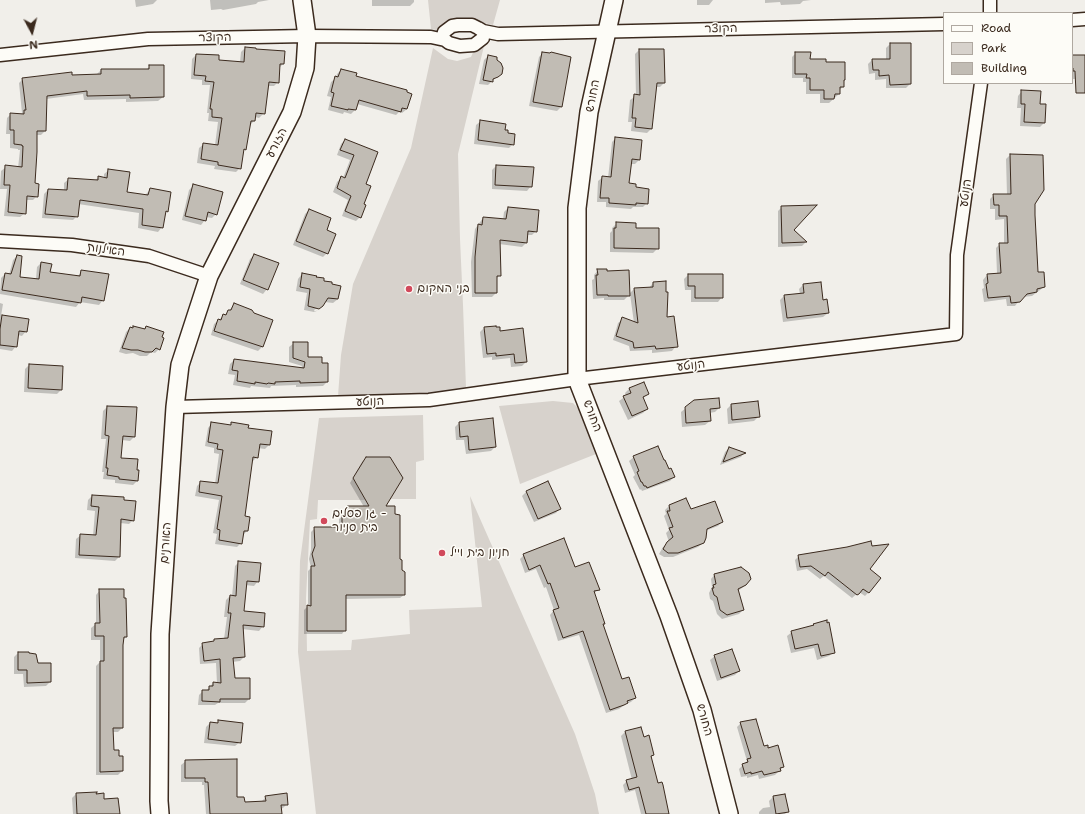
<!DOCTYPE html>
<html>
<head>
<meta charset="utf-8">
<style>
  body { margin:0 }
  #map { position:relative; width:1085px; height:814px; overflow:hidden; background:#f1efea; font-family:"Shantell Sans",sans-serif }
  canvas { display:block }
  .legend { position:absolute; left:943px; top:12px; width:130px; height:72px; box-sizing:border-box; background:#fdfcf7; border:1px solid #afa8a0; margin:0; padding:5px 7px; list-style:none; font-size:12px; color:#3b2a1e }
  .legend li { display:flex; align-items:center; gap:8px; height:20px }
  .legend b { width:20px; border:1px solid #afa8a0 }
  .north { position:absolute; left:12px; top:12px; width:40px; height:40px; -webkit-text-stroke:3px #fdfcf7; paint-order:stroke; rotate:173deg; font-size:11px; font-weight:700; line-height:16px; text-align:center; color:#3b2a1e }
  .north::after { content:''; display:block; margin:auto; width:14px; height:18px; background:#3b2a1e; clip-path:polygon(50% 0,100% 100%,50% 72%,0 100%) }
</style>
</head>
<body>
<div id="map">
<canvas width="1085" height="814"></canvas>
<ul class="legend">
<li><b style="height:5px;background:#fdfcf7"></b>Road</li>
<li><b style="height:11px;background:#d7d2cc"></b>Park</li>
<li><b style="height:11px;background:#c1bcb4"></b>Building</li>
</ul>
<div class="north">N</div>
</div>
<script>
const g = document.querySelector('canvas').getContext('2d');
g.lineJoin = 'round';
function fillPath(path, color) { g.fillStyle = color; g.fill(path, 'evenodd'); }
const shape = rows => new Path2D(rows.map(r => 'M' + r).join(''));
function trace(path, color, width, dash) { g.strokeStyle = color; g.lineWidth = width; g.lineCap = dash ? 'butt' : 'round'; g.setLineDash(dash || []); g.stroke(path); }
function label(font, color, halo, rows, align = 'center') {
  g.font = font + ' "Shantell Sans","Playpen Sans Hebrew",sans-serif'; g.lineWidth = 3; g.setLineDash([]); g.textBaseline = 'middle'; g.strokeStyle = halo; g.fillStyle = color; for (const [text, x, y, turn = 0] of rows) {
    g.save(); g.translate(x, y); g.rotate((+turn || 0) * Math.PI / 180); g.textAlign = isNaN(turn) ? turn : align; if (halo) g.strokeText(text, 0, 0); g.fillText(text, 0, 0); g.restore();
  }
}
fillPath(shape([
  [428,0,500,0,493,25,479,22,443,27,436,30,431,29],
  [484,46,458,154,460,239,463,305,466,388,430,394,338,396,341,355,353,284,411,148,433,48,448,59,457,61,471,57,474,50],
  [553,401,573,403,582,412,596,454,520,484,499,406],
  [423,415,424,460,416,462,416,499,390,499,402,478,390,457,366,457,353,478,365,500,318,500,317,519,310,520,306,598,307,651,351,650,352,640,410,634,409,610,482,607,470,496,575,734,595,794,599,814,316,814,298,652,300,561,319,418]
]), '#d7d2cc');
fillPath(shape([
  [135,0,157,0,153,4,136,7],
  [210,0,269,0,258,2,256,4,223,10,221,9,211,10],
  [372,0,414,0,414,2,410,6,372,6],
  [697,0,713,0,709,5,697,5],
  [765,0,811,0,803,1,800,4,781,5,780,2,765,3],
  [890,44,910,84,906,88,886,88,886,79,875,80,875,73,869,74,868,64,872,60,886,60,886,48],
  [245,48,255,50,283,64,279,68,278,82,274,86,267,86,264,113,259,118,255,117,254,121,250,125,245,149,243,152,240,168,236,172,214,169,215,166,197,163,199,148,204,144,215,145,218,122,208,121,209,113,207,113,210,85,202,85,202,80,191,79,192,59,196,55,218,61,240,62,241,52],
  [639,50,664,83,660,87,656,87,651,129,647,133,631,131,632,122,628,122,630,100,636,96,635,54],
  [543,53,561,107,557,111,529,106,539,57],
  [796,53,809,60,825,63,844,80,843,82,843,87,839,90,839,94,829,103,820,103,820,94,806,94,806,82,803,82,803,78,792,78,792,57],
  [488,56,501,73,488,85,479,84,484,60],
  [1072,56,1085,56,1085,79,1072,79],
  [150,66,163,97,158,101,126,102,126,99,84,100,83,94,46,99,45,131,41,135,36,135,34,184,37,196,33,200,26,200,25,213,20,217,4,216,7,189,0,189,1,171,6,167,18,168,20,150,18,150,18,149,10,148,10,134,6,134,7,118,11,114,21,115,22,113,19,83,23,79,97,74,101,70,146,70],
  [35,195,35,197,22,196],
  [341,70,355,77,407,109,402,113,399,112,396,115,357,104,355,110,351,114,344,112,343,114,328,110,331,97,327,96,331,82,336,78,337,74],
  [1022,91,1039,105,1044,123,1040,127,1020,126,1021,108,1017,108,1018,96],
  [481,121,504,131,513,144,509,148,474,144,476,125],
  [616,138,639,160,635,164,631,164,628,184,635,188,647,203,643,207,633,207,631,209,606,207,606,202,597,202,598,181,603,177,608,178,612,142],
  [345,140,377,153,365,185,360,217,356,221,342,216,348,200,333,192,337,182,341,178,343,178,350,160,337,155,341,144],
  [1010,155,1034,203,1037,273,1044,287,1032,296,1022,297,1015,306,1007,306,1006,299,984,302,982,289,984,288,983,280,987,275,997,274,996,248,1000,244,1004,244,1004,219,995,220,995,209,990,209,990,199,994,195,1007,195,1006,159],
  [496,166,533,168,531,186,527,191,492,189,492,170],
  [109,170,126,193,145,195,150,190,167,211,164,214,162,227,158,232,138,228,139,213,78,204,77,216,73,220,42,218,44,194,48,190,64,191,64,183,69,179,94,181,99,177,104,178,104,174],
  [193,186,216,214,212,218,206,217,205,220,201,225,182,220,189,190],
  [782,207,792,230,806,242,802,246,778,247,778,211],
  [508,208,536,231,532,235,526,235,526,243,522,247,499,244,500,275,496,279,496,293,492,297,472,297,471,262,475,229,483,218,503,220,504,212],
  [309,210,325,231,327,253,323,257,293,245,305,214],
  [617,223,635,229,658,248,653,253,610,252,610,233,612,231,612,228],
  [254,255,267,289,263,294,240,284,250,259],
  [17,256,19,278,36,279,37,267,41,263,49,273,77,277,82,271,103,300,99,305,80,302,76,307,0,294,1,278,5,274,9,275,13,260],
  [598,270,607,272,629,294,634,289,649,288,653,283,676,346,672,351,652,353,652,350,630,351,629,346,613,340,618,323,623,319,634,323,630,294,624,300,604,300,604,298,593,299,592,280,594,279,594,275],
  [302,274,331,285,340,287,338,299,333,303,325,302,321,306,314,310,315,312,318,310,314,312,304,310,307,293,296,291,298,279],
  [688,275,722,297,718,302,691,302,691,290,685,290,684,279],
  [820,283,822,301,828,313,823,317,783,322,780,300,784,296,800,294,799,289,803,285],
  [0,303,3,304,1,316,28,320,26,331,22,336,18,335,16,346,12,351,0,349],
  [234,304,253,314,272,320,262,347,258,351,211,335,214,324,229,311],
  [134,327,144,329,146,327,159,349,155,353,151,352,147,356,140,356,133,353,126,354,119,352,126,332,130,328,132,329],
  [484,328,499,332,526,362,522,366,511,367,510,358,492,360,492,357,483,358,480,332],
  [294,343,307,358,321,364,327,382,323,386,296,387,296,385,271,386,270,388,251,386,250,388,233,385,235,375,228,374,230,364,234,360,301,369,302,366,289,362,289,347],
  [29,365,61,390,57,394,24,392,25,369],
  [643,383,648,394,643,398,647,409,643,413,628,420,619,401,626,396,625,393,629,389],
  [731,405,759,416,754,421,728,424,727,409],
  [107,407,134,437,130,441,122,440,120,458,136,471,138,480,133,485,115,483,115,480,103,479,104,472,102,472,106,439,101,439,103,411],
  [686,408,719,408,715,412,709,413,710,421,705,425,682,427,681,412],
  [212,423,229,426,232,423,247,428,271,432,269,445,265,449,258,448,257,457,253,461,251,461,244,517,247,531,243,535,241,543,237,547,215,544,217,534,213,533,219,500,195,496,197,486,201,482,215,484,219,454,214,453,214,448,205,446,208,428],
  [459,423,495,447,491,451,466,454,464,440,456,440,455,427],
  [729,448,744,453,741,457,720,465,725,452],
  [634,457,668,470,674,477,670,481,642,491,641,489,640,490,633,477,635,475,629,461],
  [366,458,385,507,399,560,404,595,400,598,345,599,345,630,342,634,304,634,304,610,308,606,308,571,311,568,309,559,311,550,311,532,315,528,339,528,339,519,344,515,344,511,347,507,364,507,350,483,362,462],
  [526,492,560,508,556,513,534,522,522,496],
  [92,496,133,520,129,524,120,523,119,557,115,561,75,558,76,539,81,535,93,536,95,511,87,510,88,500],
  [685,500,690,510,722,522,718,526,705,531,703,543,698,547,673,557,664,557,659,554,663,547,669,542,666,533,669,530,664,516,666,514,665,510,669,506],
  [524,555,574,568,598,589,594,594,604,624,602,625,622,681,635,698,631,702,626,704,619,709,606,713,579,635,558,641,550,615,554,610,546,587,544,588,536,569,525,573,520,559],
  [799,556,868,570,869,592,865,596,859,592,852,598,824,576,820,579,807,569,797,571,795,560],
  [239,562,258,581,254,586,245,585,243,612,263,626,259,631,242,629,244,657,240,661,232,662,234,679,249,699,245,703,218,703,215,705,198,705,199,695,203,691,206,691,213,683,217,684,216,663,200,664,199,648,203,644,212,643,215,640,224,639,227,617,224,617,226,600,230,596,232,596,235,566],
  [715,574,746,585,738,591,743,610,739,614,722,619,717,614,713,601,710,599,709,593,712,587,711,579],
  [100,590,126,637,122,641,122,728,118,732,112,732,113,751,122,771,118,775,96,775,96,666,100,662,100,640,91,640,91,628,96,624,96,595],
  [814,624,834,652,829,656,817,660,814,648,791,653,787,636,792,632,811,627],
  [18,653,28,653,37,664,50,682,46,686,24,687,23,674,14,674,14,657],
  [715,656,739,671,735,675,717,681,710,660],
  [219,721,240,742,235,746,204,743,206,727,210,723,216,724],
  [741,723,763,747,768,749,783,767,775,775,759,779,758,775,747,778,747,776,741,777,739,769,747,761,737,727],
  [641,728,643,738,653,755,651,757,658,784,669,814,641,814,635,790,625,793,623,785,627,781,632,780,621,736,625,732],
  [186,761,244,803,262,801,266,797,287,804,283,808,280,809,281,814,206,814,204,785,202,785,202,782,181,782,181,765],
  [76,794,95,795,103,800,119,814,73,814,72,798],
  [785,795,788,811,785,814,759,814,759,812,763,808,770,807,769,801,773,797]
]), '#0003');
const building = shape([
  [890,43,911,43,911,84,890,85,889,75,879,76,879,70,873,70,872,59,890,59,890,43],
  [245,47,256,48,256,49,285,51,284,64,280,64,279,83,269,82,265,114,256,113,255,121,251,121,246,150,244,149,241,169,218,165,218,162,201,159,203,143,218,145,222,118,212,117,212,109,210,109,214,82,205,81,206,76,194,75,196,54,219,55,219,60,244,62,245,47],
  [639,49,664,49,665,83,657,83,652,129,635,127,636,118,632,118,634,94,640,95,639,49],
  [542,52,550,53,551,52,571,57,562,107,533,102,542,52],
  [795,52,811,52,810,59,826,59,826,62,845,62,845,80,844,80,844,87,840,87,840,94,835,94,834,99,824,99,824,90,810,90,810,78,806,78,807,74,795,74,795,52],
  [488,55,497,57,497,60,501,63,503,68,502,74,498,77,493,79,493,82,483,80,488,55],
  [1072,55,1085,55,1085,93,1076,93,1075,71,1073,71,1073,68,1072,68,1072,55],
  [149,65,164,65,164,97,130,98,130,95,87,96,87,91,47,96,46,131,37,131,37,152,35,183,39,184,38,197,27,196,26,214,8,212,10,185,4,185,5,165,22,167,23,146,22,146,22,145,14,144,14,130,10,130,10,113,24,114,24,110,26,110,22,78,72,72,72,75,101,74,101,69,149,69,149,65],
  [341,69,357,73,356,76,407,90,407,92,412,94,407,109,402,108,401,112,359,100,356,110,348,109,348,110,331,106,334,93,331,92,335,76,338,77,341,69],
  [1021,90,1041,91,1040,104,1046,104,1045,123,1024,122,1025,104,1021,104,1021,90],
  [480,120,506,124,505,130,508,130,508,133,515,134,514,145,478,140,480,120],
  [615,137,642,140,640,160,632,159,629,183,636,184,636,187,649,189,648,204,636,203,636,205,609,203,609,198,600,198,602,176,611,177,615,137],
  [345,139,378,152,366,184,371,186,364,204,366,205,361,218,345,211,351,196,337,188,341,176,345,178,354,155,340,150,345,139],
  [1010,154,1043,155,1044,190,1035,204,1035,215,1038,272,1044,272,1045,287,1037,289,1037,292,1027,294,1020,302,1011,303,1010,296,988,298,986,284,988,283,987,274,1001,273,999,243,1008,243,1007,216,999,216,999,205,994,205,993,194,1011,194,1010,154],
  [496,165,534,167,532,187,495,185,496,165],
  [108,169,130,172,127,192,148,195,150,188,171,192,168,212,166,211,163,228,142,225,143,209,80,200,78,217,45,214,48,189,67,190,68,178,98,180,98,176,107,178,108,169],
  [193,184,223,192,217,215,208,212,206,221,185,216,193,184],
  [817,205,794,230,807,242,782,243,781,206,817,205],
  [508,207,539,210,537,232,528,231,527,243,500,240,501,276,497,276,497,293,475,293,475,257,478,224,482,225,483,217,506,219,508,207],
  [309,209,331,218,327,230,336,234,328,254,296,241,309,209],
  [616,222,636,223,636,228,659,228,659,249,614,248,614,228,616,228,616,222],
  [254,254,279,263,268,290,243,280,254,254],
  [17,255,22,256,20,277,39,279,41,262,52,264,50,272,80,276,81,270,109,274,104,301,82,297,81,303,2,290,5,273,11,274,17,255],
  [597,269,607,269,607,271,629,270,630,296,608,296,608,295,597,295,596,275,598,275,597,269],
  [302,273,317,276,316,277,324,278,324,281,332,282,332,284,341,286,338,299,328,298,323,306,319,309,308,306,310,289,300,287,302,273],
  [688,274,723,274,723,298,695,298,695,286,688,286,688,274],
  [666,281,666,292,668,292,667,317,674,316,678,347,656,349,655,346,634,348,633,342,616,336,622,317,638,323,634,288,653,287,653,282,666,281],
  [821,282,823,300,827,299,829,313,787,318,784,295,804,293,803,284,821,282],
  [234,303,252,310,254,313,273,320,263,347,214,331,218,319,221,320,223,314,226,315,228,310,231,310,234,303],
  [2,315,29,319,27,332,19,331,17,347,0,345,0,329,2,315],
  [133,326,145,329,146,326,164,332,162,337,164,338,160,350,156,348,152,352,145,352,138,350,131,350,122,348,130,327,133,328,133,326],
  [496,326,496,327,500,327,500,331,523,328,527,362,515,363,514,354,496,356,496,353,487,354,484,327,496,326],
  [293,342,308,342,308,357,322,357,322,363,328,363,328,382,300,383,300,381,275,382,275,384,268,383,267,384,255,382,255,384,237,381,238,371,232,370,234,359,304,368,305,362,293,358,293,342],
  [29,364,63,366,62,390,28,388,29,364],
  [644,382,649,394,643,397,648,409,632,416,623,396,631,393,629,388,644,382],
  [719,398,720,408,710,409,711,421,686,423,685,407,694,400,719,398],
  [758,401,760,417,732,420,731,404,758,401],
  [107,406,137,407,135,437,123,436,121,458,138,459,137,470,139,470,138,481,119,479,119,477,107,475,108,468,106,468,109,436,105,435,107,406],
  [493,418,496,447,469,450,468,436,460,437,459,422,493,418],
  [211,422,231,425,231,422,249,425,248,428,272,431,270,445,260,444,258,458,253,457,245,516,250,517,248,531,244,531,242,544,219,540,220,530,217,529,222,496,199,492,200,481,218,483,223,450,217,449,218,444,208,442,211,422],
  [658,446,664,460,665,460,669,469,671,468,675,477,647,488,646,486,644,486,642,482,641,482,637,472,639,471,633,456,658,446],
  [729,447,746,453,723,462,729,447],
  [366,457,390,457,403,478,386,506,395,506,395,514,400,515,400,559,402,560,402,570,405,572,405,595,346,595,346,631,307,631,307,605,311,606,311,566,315,566,312,554,315,546,314,527,342,527,342,514,347,514,347,506,369,506,353,478,366,457],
  [548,481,561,509,538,519,526,491,548,481],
  [92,495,124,497,124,500,136,501,134,521,121,519,120,557,79,555,80,534,96,535,99,507,91,506,92,495],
  [686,498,691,509,715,501,723,522,707,529,706,538,704,543,678,553,668,553,663,549,667,542,673,537,669,528,673,527,667,511,670,511,669,505,686,498],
  [564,538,575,567,589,562,600,590,594,591,605,624,603,624,622,679,629,677,636,698,627,701,628,703,624,705,610,710,583,631,563,638,553,610,559,608,550,583,548,584,540,565,529,570,523,554,564,538],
  [871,541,872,546,889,544,870,569,881,578,869,593,863,589,859,594,857,595,828,572,825,576,811,566,800,567,798,555,847,547,871,541],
  [238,561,261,563,259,582,247,581,244,611,265,613,264,627,243,625,245,657,233,658,235,678,250,678,250,699,220,699,220,702,202,701,202,690,209,690,209,686,213,686,213,682,221,683,220,659,204,661,202,643,214,641,214,639,228,638,231,613,228,613,230,595,236,596,238,561],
  [741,567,749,573,751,579,746,585,738,589,744,610,727,615,720,610,717,597,714,595,712,588,714,588,713,585,716,584,714,574,741,567],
  [99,589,124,589,124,598,126,598,127,637,124,637,123,645,123,728,113,728,114,750,119,750,119,756,123,756,123,771,100,772,100,661,104,661,104,636,95,636,95,623,100,623,99,589],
  [827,620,827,623,829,622,835,653,821,656,818,644,795,649,791,631,814,625,813,624,827,620],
  [732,649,740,671,721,678,714,655,732,649],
  [18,652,29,652,29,653,36,654,38,663,51,663,51,682,27,683,27,670,18,670,18,652],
  [756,719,764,746,768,745,768,748,778,745,784,767,780,768,781,771,764,775,762,771,751,774,751,772,745,774,742,764,748,762,747,759,751,758,740,722,756,719],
  [218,720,243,723,241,743,208,739,210,722,218,723,218,720],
  [641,727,644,737,649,735,654,755,651,756,658,783,662,782,663,785,669,814,646,814,639,787,629,790,626,780,637,777,625,731,641,727],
  [237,759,237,797,244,797,245,802,266,801,265,796,287,793,288,805,281,805,282,814,210,814,208,782,205,782,205,778,185,778,185,760,237,759],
  [97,792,96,794,104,793,104,799,118,798,120,814,77,814,76,793,97,792],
  [785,794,789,812,776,814,773,796,785,794]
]);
fillPath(building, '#c1bcb4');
trace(building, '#3b2a1e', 1);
const street = shape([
  [990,13,990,0],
  [1072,20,1085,19],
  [458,25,472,25,478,28,483,31,483,38,474,45,460,46,449,43,445,40,443,36,444,32,452,26,458,25],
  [483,31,498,34,944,24],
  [0,55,148,39,307,36,431,37,445,40],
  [0,241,72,245,149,256,209,276],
  [175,407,429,400,577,379,956,334,957,255,981,83]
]);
const secondary = shape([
  [614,0,589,112,577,208,577,379,669,616,702,710,729,814],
  [160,814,159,801,160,634,175,407,180,365,209,276,292,112,305,68,307,36,302,0]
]);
trace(street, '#3b2a1e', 15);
trace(secondary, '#3b2a1e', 20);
trace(street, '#fdfcf7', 12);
trace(secondary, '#fdfcf7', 17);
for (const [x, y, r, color] of [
  [409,289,4,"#d1495b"],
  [324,521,4,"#d1495b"],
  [442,553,4,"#d1495b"]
]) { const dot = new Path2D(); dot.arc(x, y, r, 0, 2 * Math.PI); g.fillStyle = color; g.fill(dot); trace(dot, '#fdfcf7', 1.5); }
label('12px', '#3b2a1e', '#fdfcf7', [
  ["הקוצר",721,29,-1],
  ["הקוצר",215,38,-1],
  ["החורש",593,96,-79],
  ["הזורע",277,143,-63],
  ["הנוטע",966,193,-82],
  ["האילנות",106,250,8],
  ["הנוטע",691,366,-7],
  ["הנוטע",370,402,-2],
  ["החורש",592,416,69],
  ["האורנים",166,543,-86],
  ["החורש",704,720,74]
]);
label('12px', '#3b2a1e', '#fdfcf7', [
  ["בני המקום",417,289],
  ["גן פסלים -",332,514],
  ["בית סניור",332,528],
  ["חניון בית וייל",450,553]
], 'left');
</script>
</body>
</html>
